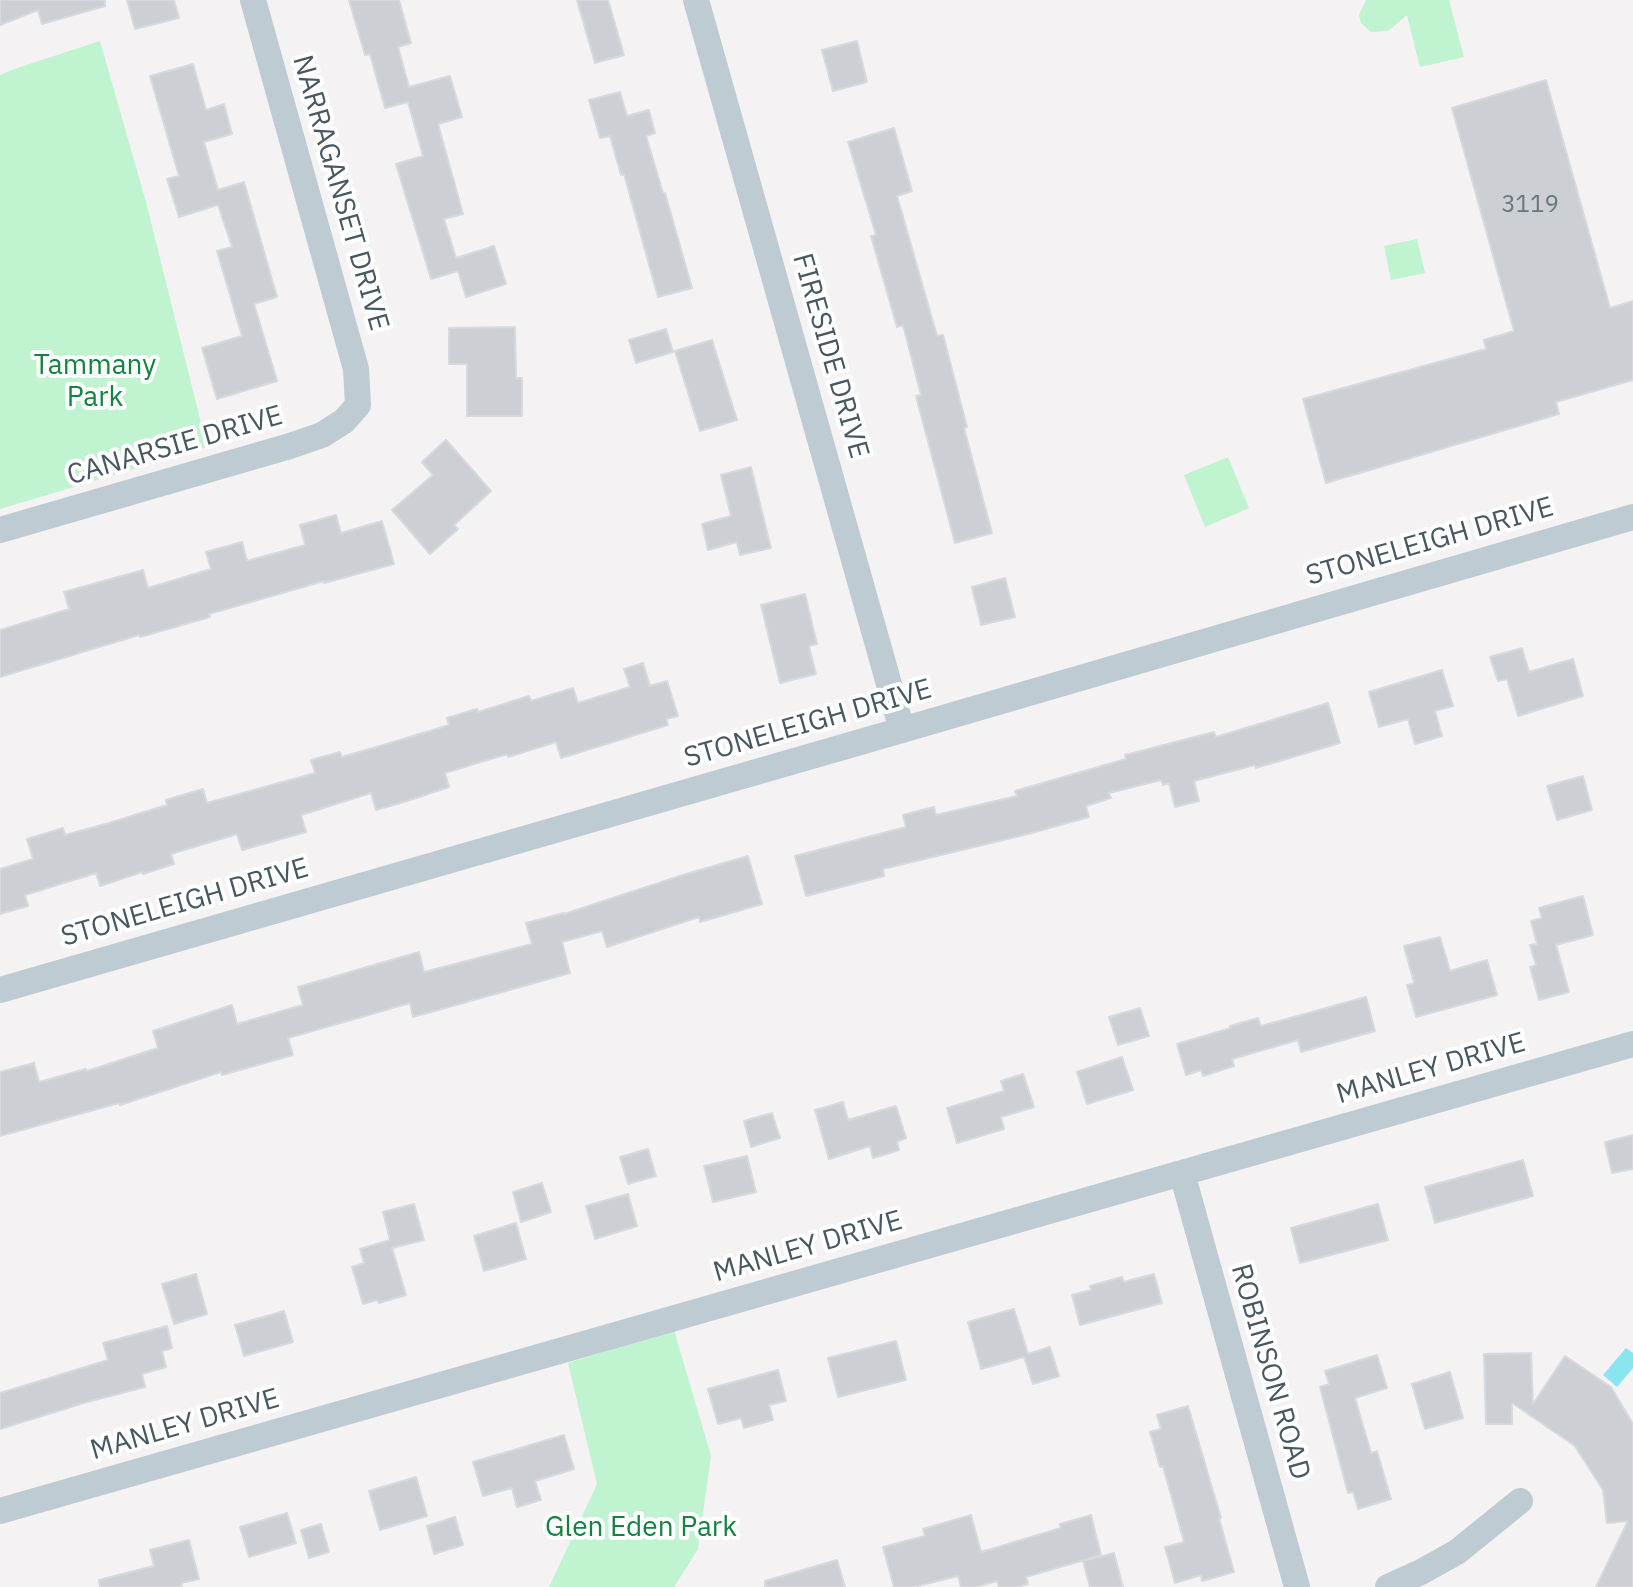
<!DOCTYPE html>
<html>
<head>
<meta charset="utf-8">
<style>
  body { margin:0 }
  canvas { display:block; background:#f4f2f2 }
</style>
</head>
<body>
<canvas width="1633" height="1587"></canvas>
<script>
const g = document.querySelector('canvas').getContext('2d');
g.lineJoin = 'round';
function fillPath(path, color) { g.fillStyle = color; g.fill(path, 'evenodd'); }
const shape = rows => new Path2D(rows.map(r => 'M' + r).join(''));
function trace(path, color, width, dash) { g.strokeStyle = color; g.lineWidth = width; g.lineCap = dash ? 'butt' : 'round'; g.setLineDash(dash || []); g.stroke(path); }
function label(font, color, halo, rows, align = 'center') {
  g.font = font + ' "IBM Plex Sans",sans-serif'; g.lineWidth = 8; g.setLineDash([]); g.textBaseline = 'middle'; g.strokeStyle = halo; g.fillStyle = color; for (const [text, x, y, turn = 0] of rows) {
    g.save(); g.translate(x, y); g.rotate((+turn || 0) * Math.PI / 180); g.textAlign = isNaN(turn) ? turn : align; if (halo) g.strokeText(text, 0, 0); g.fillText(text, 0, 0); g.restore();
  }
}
fillPath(shape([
  [1366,0,1449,0,1464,57,1420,67,1407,15,1388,31,1371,32,1361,23,1359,15],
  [100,41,146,202,207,447,0,509,0,75,14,69],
  [1417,239,1425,273,1391,280,1384,246],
  [1228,457,1249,508,1205,527,1184,475],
  [674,1330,711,1456,698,1549,674,1587,549,1587,597,1484,568,1363]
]), '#c0f3cf');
fillPath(shape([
  [1626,1348,1633,1353,1633,1368,1617,1387,1603,1375]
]), '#8be5f1');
const building = shape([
  [0,0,105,0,105,6,42,24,38,10,0,25,0,0],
  [127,0,174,0,179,18,135,29,127,0],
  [349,0,399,0,411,43,398,47,409,87,450,76,462,117,438,124,463,214,444,219,456,258,494,246,506,284,466,297,458,271,431,279,396,164,423,156,408,102,385,108,370,54,365,55,349,0],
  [577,0,608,0,624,55,595,63,577,0],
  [857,41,867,82,833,91,822,50,857,41],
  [193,64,206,110,224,104,232,134,204,142,218,190,244,182,277,297,254,304,277,381,217,399,202,348,242,336,217,251,232,247,218,205,179,217,167,179,179,176,150,76,193,64],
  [1546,80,1610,308,1633,301,1633,380,1556,402,1559,414,1326,483,1303,399,1486,349,1484,340,1514,331,1452,108,1546,80],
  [620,92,627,116,649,110,655,133,646,136,663,193,665,193,692,288,658,297,624,174,621,175,610,136,600,138,589,100,620,92],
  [894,128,912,191,897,196,937,336,943,335,967,427,964,428,992,533,955,543,916,396,921,395,903,325,897,327,871,236,876,235,848,142,894,128],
  [515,327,516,378,522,378,522,416,467,416,467,364,449,364,449,328,515,327],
  [666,329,673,352,636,363,629,340,666,329],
  [712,340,737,420,700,431,675,351,712,340],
  [446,440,491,491,454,525,458,529,430,554,392,510,433,475,422,462,446,440],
  [751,467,771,548,740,555,737,542,708,550,702,524,731,516,721,475,751,467],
  [336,515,341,533,382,521,394,564,324,583,324,581,209,614,210,617,140,637,139,635,0,677,0,630,69,609,64,592,143,570,148,588,211,569,206,552,242,542,247,561,305,545,300,525,336,515],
  [1005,578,1015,617,981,625,972,587,1005,578],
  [805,594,817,644,809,646,816,674,780,683,761,605,805,594],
  [1522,648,1529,672,1573,659,1583,696,1518,716,1507,679,1498,681,1490,657,1522,648],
  [643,663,650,686,667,681,678,716,666,719,668,725,561,758,556,742,508,757,507,754,445,773,449,787,407,801,376,810,371,793,301,815,306,832,242,850,237,834,171,854,174,864,143,874,142,872,100,886,96,873,25,895,28,906,0,914,0,869,33,859,27,839,63,828,65,835,109,823,167,805,166,800,203,789,207,803,315,773,311,760,340,752,342,757,390,743,449,725,447,718,477,709,478,712,529,696,531,701,573,688,578,703,630,687,624,669,643,663],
  [1442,670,1453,706,1435,711,1442,736,1415,744,1408,719,1379,727,1369,692,1442,670],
  [1328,703,1340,743,1256,768,1255,765,1194,781,1199,801,1175,807,1169,783,1163,785,1161,780,1109,793,1111,798,1086,806,1089,817,1028,834,883,869,884,876,806,896,795,856,906,827,903,815,934,807,936,815,1017,796,1015,791,1126,759,1125,755,1214,732,1216,737,1328,703],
  [1583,776,1592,810,1557,820,1547,786,1583,776],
  [748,856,762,904,700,922,699,917,607,947,602,931,562,942,570,973,413,1017,410,1003,288,1038,293,1055,222,1075,221,1072,120,1105,119,1103,0,1136,0,1072,34,1063,39,1082,86,1069,87,1071,158,1048,153,1031,232,1005,237,1024,303,1005,298,987,419,952,424,972,532,944,526,923,564,913,564,914,686,874,748,856],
  [1583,896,1593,935,1556,945,1569,992,1539,1000,1530,967,1536,965,1530,945,1537,944,1531,921,1542,918,1539,908,1583,896],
  [1440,937,1450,971,1487,960,1497,995,1416,1017,1407,985,1414,983,1404,946,1440,937],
  [1366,997,1375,1031,1301,1052,1298,1040,1232,1059,1234,1066,1203,1076,1201,1070,1186,1075,1177,1044,1231,1028,1230,1026,1258,1018,1261,1026,1366,997],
  [1140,1008,1149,1036,1118,1045,1109,1017,1140,1008],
  [1122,1057,1133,1090,1087,1104,1077,1072,1122,1057],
  [1023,1074,1034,1107,1001,1117,1004,1129,957,1143,947,1108,1004,1091,1001,1081,1023,1074],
  [843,1102,848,1120,896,1106,906,1138,897,1142,899,1150,873,1158,870,1146,829,1159,815,1110,843,1102],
  [772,1113,780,1138,751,1147,744,1121,772,1113],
  [1633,1135,1633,1169,1612,1173,1605,1142,1633,1135],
  [648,1149,656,1176,628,1184,620,1157,648,1149],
  [747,1156,756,1192,713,1202,704,1166,747,1156],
  [1523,1160,1533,1196,1435,1223,1425,1187,1523,1160],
  [542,1183,551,1212,521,1222,513,1192,542,1183],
  [628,1194,637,1226,595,1239,586,1206,628,1194],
  [414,1204,424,1240,392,1248,406,1295,379,1303,377,1300,363,1304,352,1267,364,1263,360,1249,390,1240,383,1212,414,1204],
  [1378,1204,1388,1240,1300,1263,1291,1228,1378,1204],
  [516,1223,526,1259,484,1271,474,1236,516,1223],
  [196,1274,207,1314,174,1324,162,1284,196,1274],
  [1154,1274,1162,1303,1080,1325,1072,1295,1091,1290,1090,1286,1122,1277,1124,1282,1154,1274],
  [1014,1309,1028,1354,1050,1347,1059,1376,1033,1384,1024,1357,981,1369,968,1322,1014,1309],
  [284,1311,293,1342,244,1356,235,1325,284,1311],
  [167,1326,172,1348,162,1351,166,1367,142,1374,145,1387,87,1402,0,1429,0,1393,108,1360,103,1343,167,1326],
  [896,1341,906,1380,838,1397,828,1358,896,1341],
  [1531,1353,1533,1404,1565,1356,1611,1387,1633,1424,1633,1587,1596,1587,1628,1521,1607,1523,1603,1490,1575,1446,1512,1403,1512,1424,1486,1424,1484,1354,1531,1353],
  [1377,1355,1387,1388,1355,1398,1371,1453,1377,1451,1391,1499,1358,1509,1353,1492,1348,1493,1320,1387,1329,1384,1325,1371,1377,1355],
  [778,1370,786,1401,769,1405,773,1420,744,1428,741,1418,718,1424,708,1389,778,1370],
  [1450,1372,1463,1418,1425,1429,1412,1384,1450,1372],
  [1188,1406,1221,1518,1219,1518,1234,1572,1202,1581,1201,1575,1175,1583,1165,1547,1184,1542,1163,1466,1160,1467,1150,1432,1161,1429,1157,1415,1188,1406],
  [564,1435,574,1469,535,1481,541,1500,517,1507,512,1488,483,1496,473,1462,564,1435],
  [416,1477,427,1516,380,1530,369,1491,416,1477],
  [287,1513,296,1543,249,1557,240,1527,287,1513],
  [971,1515,981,1552,1061,1528,1060,1524,1091,1515,1101,1555,1026,1577,1028,1584,1017,1587,999,1587,997,1581,976,1587,961,1587,958,1576,914,1587,894,1587,883,1547,925,1536,923,1529,971,1515],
  [455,1517,463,1545,434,1554,427,1526,455,1517],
  [321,1524,329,1552,309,1558,301,1530,321,1524],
  [189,1540,199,1579,181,1583,182,1587,100,1587,99,1580,154,1566,150,1550,189,1540],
  [1114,1553,1123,1587,1090,1587,1083,1561,1114,1553],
  [837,1560,845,1587,765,1587,765,1581,837,1560]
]);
fillPath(building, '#ccd0d4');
trace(building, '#d6d9de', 2);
trace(shape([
  [696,0,902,730],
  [0,530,290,446,322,435,344,421,358,405,356,369,253,0],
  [0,990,902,730,1633,517],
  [1182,1173,1297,1587],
  [0,1511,1633,1044],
  [1388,1587,1421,1572,1457,1552,1520,1501]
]), '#bfcbd2', 26);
label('24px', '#69767e', null, [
  ["3119",1530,205]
]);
label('28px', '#485861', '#fff', [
  ["NARRAGANSET DRIVE",340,193,74],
  ["FIRESIDE DRIVE",830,356,74],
  ["CANARSIE DRIVE",175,446,-16],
  ["STONELEIGH DRIVE",1430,542,-16],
  ["STONELEIGH DRIVE",808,724,-16],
  ["STONELEIGH DRIVE",185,903,-16],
  ["MANLEY DRIVE",1431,1069,-16],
  ["MANLEY DRIVE",808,1247,-16],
  ["ROBINSON ROAD",1270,1372,74],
  ["MANLEY DRIVE",185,1425,-16]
]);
label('28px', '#138340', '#fff', [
  ["Tammany",95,366],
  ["Park",95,398],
  ["Glen Eden Park",641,1528]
]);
</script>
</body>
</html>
